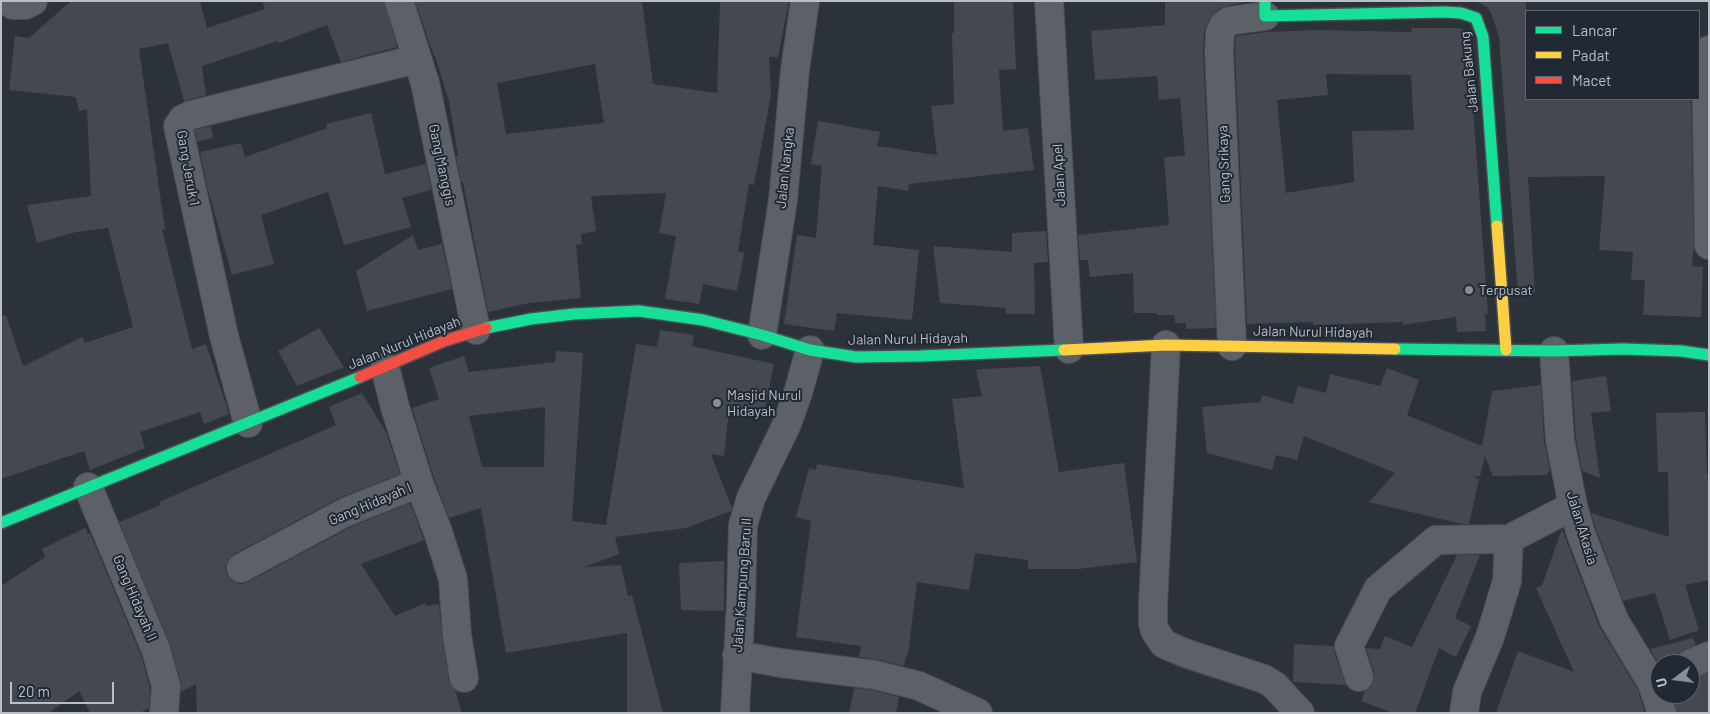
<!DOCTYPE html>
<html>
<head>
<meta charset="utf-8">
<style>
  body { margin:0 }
  #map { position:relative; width:1710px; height:714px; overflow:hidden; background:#2c3239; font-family:Barlow,sans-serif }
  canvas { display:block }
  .frame { position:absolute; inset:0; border:2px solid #b8bfc9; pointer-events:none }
  .legend { position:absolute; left:1525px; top:10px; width:175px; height:90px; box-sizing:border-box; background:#202934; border:1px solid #5d6570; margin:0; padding:6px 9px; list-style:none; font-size:15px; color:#b8bfc9 }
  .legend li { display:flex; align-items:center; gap:10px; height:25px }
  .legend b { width:25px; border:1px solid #5d6570 }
  .north { position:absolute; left:1650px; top:654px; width:50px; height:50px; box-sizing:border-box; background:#202934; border:1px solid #5d6570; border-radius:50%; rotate:255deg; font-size:14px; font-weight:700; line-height:20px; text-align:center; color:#b8bfc9 }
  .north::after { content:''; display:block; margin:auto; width:18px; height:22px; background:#878e97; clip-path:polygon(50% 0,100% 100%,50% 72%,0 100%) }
  .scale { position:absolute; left:10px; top:682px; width:104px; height:22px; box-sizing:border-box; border:2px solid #b8bfc9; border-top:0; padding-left:6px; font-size:15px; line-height:18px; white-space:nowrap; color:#b8bfc9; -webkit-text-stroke:4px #202934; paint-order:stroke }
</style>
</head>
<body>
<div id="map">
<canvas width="1710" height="714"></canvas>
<div class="frame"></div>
<ul class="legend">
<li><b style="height:6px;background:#16e098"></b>Lancar</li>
<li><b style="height:6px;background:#ffcf43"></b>Padat</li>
<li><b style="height:6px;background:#f24e42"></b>Macet</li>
</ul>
<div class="north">U</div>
<div class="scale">20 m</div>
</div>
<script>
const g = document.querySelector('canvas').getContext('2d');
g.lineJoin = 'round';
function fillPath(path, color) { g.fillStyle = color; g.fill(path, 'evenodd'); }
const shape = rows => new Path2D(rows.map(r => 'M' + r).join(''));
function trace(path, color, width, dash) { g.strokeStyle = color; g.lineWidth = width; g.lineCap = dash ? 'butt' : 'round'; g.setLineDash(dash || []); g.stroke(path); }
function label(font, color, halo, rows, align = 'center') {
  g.font = font + ' Barlow,sans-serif'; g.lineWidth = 4; g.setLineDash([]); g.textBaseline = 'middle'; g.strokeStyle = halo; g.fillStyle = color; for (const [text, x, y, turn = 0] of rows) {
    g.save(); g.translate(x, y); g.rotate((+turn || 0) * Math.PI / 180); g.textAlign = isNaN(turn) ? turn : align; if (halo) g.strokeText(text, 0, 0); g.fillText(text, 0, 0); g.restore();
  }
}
fillPath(shape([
  [71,1,200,1,207,28,265,9,262,1,384,1,397,47,341,62,327,25,279,43,278,41,202,66,206,95,184,101,168,43,139,49,165,229,162,229,192,349,206,344,229,414,204,424,200,412,140,432,145,448,90,470,84,451,1,479,1,316,6,315,23,366,82,337,85,343,133,327,108,228,76,232,37,243,27,205,91,196,87,109,79,111,76,97,9,90,15,36,29,38],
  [415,1,642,1,653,84,717,93,720,1,789,1,778,57,769,57,771,95,754,185,749,184,738,251,744,253,737,291,703,284,699,304,665,299,676,236,659,233,666,193,591,196,596,231,581,234,582,244,576,245,581,298,529,303,488,312,463,182,461,182,456,156,458,156,449,101,435,56,434,56],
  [595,64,604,123,506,134,497,83],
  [954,1,1013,1,1016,69,999,70,1003,131,1028,128,1034,170,909,184,908,191,878,186,873,245,919,250,912,320,837,313,834,331,784,324,797,235,816,238,822,166,811,164,818,121,880,132,877,146,937,155,931,106,954,104,952,33,954,33],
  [1165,1,1249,1,1227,6,1219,9,1209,19,1204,32,1203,52,1216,328,1186,329,1186,323,1175,323,1174,315,1157,315,1157,313,1134,313,1133,273,1090,277,1088,260,1080,260,1078,235,1169,225,1164,157,1185,156,1180,98,1159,100,1157,76,1095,80,1091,31,1165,25],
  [1475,1,1526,1,1526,99,1619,100,1619,99,1691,99,1694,246,1692,266,1703,267,1701,317,1643,315,1645,280,1631,280,1633,252,1599,250,1605,176,1528,177,1535,294,1518,295,1499,36,1491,13,1487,7],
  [1411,28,1458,28,1464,30,1468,40,1488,314,1485,314,1486,331,1457,332,1456,317,1402,325,1404,322,1313,325,1313,322,1247,324,1235,51,1236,36,1266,32,1317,30,1412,32],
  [1326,74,1411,75,1414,130,1352,131,1354,182,1286,193,1277,100,1328,95],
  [371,113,385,174,426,164,431,190,402,198,411,227,344,245,328,192,261,215,274,264,232,275,207,186,200,152,241,143,245,157,327,128,326,124],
  [211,126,213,138,197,142,195,130],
  [1046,231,1048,262,1034,263,1035,314,1006,314,1006,308,940,303,933,246,1012,252,1012,233],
  [413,235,418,250,442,244,452,289,367,311,356,271],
  [319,328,344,367,297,386,278,351],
  [660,330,694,335,692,346,774,364,764,414,729,411,724,456,711,454,732,508,731,511,686,528,615,537,619,554,584,567,621,565,628,596,632,595,663,713,627,713,627,633,506,653,481,508,449,518,434,478,412,408,439,399,429,368,464,356,469,372,555,362,556,351,583,353,572,521,606,525,636,344,657,347],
  [545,407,544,467,482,467,469,416],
  [1040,366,1059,472,1124,463,1137,562,1078,569,1028,569,1028,560,975,553,969,590,917,582,908,655,906,655,904,666,880,660,859,657,861,646,796,637,811,521,796,517,809,468,816,470,817,464,964,488,952,399,982,396,976,370,983,369],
  [1387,368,1419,380,1407,415,1482,446,1492,391,1541,385,1544,441,1550,469,1547,475,1493,476,1485,456,1480,476,1473,477,1479,479,1469,524,1462,524,1369,502,1395,473,1304,436,1297,460,1276,455,1272,470,1207,453,1202,407,1260,402,1262,395,1293,404,1298,386,1326,393,1330,374,1380,386],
  [1606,376,1611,411,1591,413,1600,478,1582,471,1576,438,1572,381],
  [362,393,386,432,400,474,339,498,234,554,228,560,225,567,227,575,233,581,241,584,248,582,353,526,410,503,424,540,361,564,395,616,425,603,426,606,439,604,442,637,449,681,452,687,455,690,462,713,197,713,196,684,181,692,181,682,170,644,119,522,161,505,159,502,336,425,329,407],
  [1705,412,1707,475,1709,475,1709,580,1685,585,1699,630,1670,640,1655,593,1623,601,1596,529,1591,513,1669,537,1668,472,1658,472,1656,413],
  [85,528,88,534,90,533,141,655,150,688,149,708,140,713,90,713,79,691,49,713,1,713,1,586,45,557,42,549],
  [1562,529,1599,626,1638,690,1645,713,1496,713,1518,651,1574,672,1536,588,1542,585],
  [1457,555,1480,555,1455,618,1471,626,1456,657,1439,648,1415,713,1393,713,1361,701,1365,691,1371,687,1374,680,1374,672,1366,648,1380,649,1385,636,1412,647],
  [724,561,724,611,681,610,679,563],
  [1693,638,1696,645,1678,654,1675,664,1658,663,1650,649],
  [1294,644,1334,646,1334,651,1346,685,1293,682],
  [1708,673,1709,713,1677,713,1672,694,1690,694,1690,679],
  [854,688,873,690,899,697,896,713,849,713]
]), '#45494f');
const street = shape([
  [8,1,13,5,25,5,33,1],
  [399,1,425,83,476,330],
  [1049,1,1069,349],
  [1709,50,1706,56,1709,245],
  [762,335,783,200,795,70,805,1],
  [1166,345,1153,604,1153,624,1155,631,1164,644,1185,653,1264,679,1274,685,1300,713],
  [1232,346,1219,51,1220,33,1223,26,1229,21,1265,16],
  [1554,351,1560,440,1573,506,1581,534,1614,620,1652,683,1660,678],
  [385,367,395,407,419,483,438,532,453,579,457,635,464,678],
  [248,423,224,336,178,126,183,119,191,115,417,59],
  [88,487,156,650,166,686,164,713],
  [241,568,346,512,419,483],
  [737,655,781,663,876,675,919,686,978,713],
  [1690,664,1709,656],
  [1359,677,1349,646,1378,589,1436,540,1509,539,1573,506],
  [1652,683,1662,713],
  [735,713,741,601,743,525,751,498,786,426,798,393,810,350],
  [1464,713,1467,692,1490,637,1507,581,1509,539]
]);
const fast = shape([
  [1265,1,1265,16,1444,12,1461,13,1476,18,1483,37,1497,226],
  [486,328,531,319,574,314,639,311,703,320,762,335,810,350,856,357,920,356,1064,350],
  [1395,349,1554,351,1623,349,1681,351,1709,355],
  [1,523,360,377]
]);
const slow = shape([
  [1497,226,1506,350],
  [1064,350,1166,345,1395,349]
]);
const jam = shape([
  [360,377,444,341,486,328]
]);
trace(street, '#4a4e54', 30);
trace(fast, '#4a4e54', 14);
trace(slow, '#4a4e54', 14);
trace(jam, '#4a4e54', 14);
trace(street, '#5c6067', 28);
trace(fast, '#16e098', 11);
trace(slow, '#ffcf43', 11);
trace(jam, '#f24e42', 11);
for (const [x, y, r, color] of [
  [1469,290,5,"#878e97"],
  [717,403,5,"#878e97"]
]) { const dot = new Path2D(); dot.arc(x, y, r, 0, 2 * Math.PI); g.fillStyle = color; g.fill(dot); trace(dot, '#202934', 2); }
label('14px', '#b8bfc9', '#202934', [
  ["Jalan Bakung",1469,72,-96],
  ["Gang Srikaya",1224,164,-92],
  ["Gang Manggis",442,165,78],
  ["Gang Jeruk 1",188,168,80],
  ["Jalan Nangka",785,168,-84],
  ["Jalan Apel",1059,175,-93],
  ["Jalan Nurul Hidayah",1313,332,1],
  ["Jalan Nurul Hidayah",908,339,-1],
  ["Jalan Nurul Hidayah",404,343,-22],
  ["Gang Hidayah I",370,504,-23],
  ["Jalan Akasia",1582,528,73],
  ["Jalan Kampung Baru II",742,585,-86],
  ["Gang Hidayah II",135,598,67]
]);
label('14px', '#b8bfc9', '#202934', [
  ["Terpusat",1479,290],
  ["Masjid Nurul",727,395],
  ["Hidayah",727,411]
], 'left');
</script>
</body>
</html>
